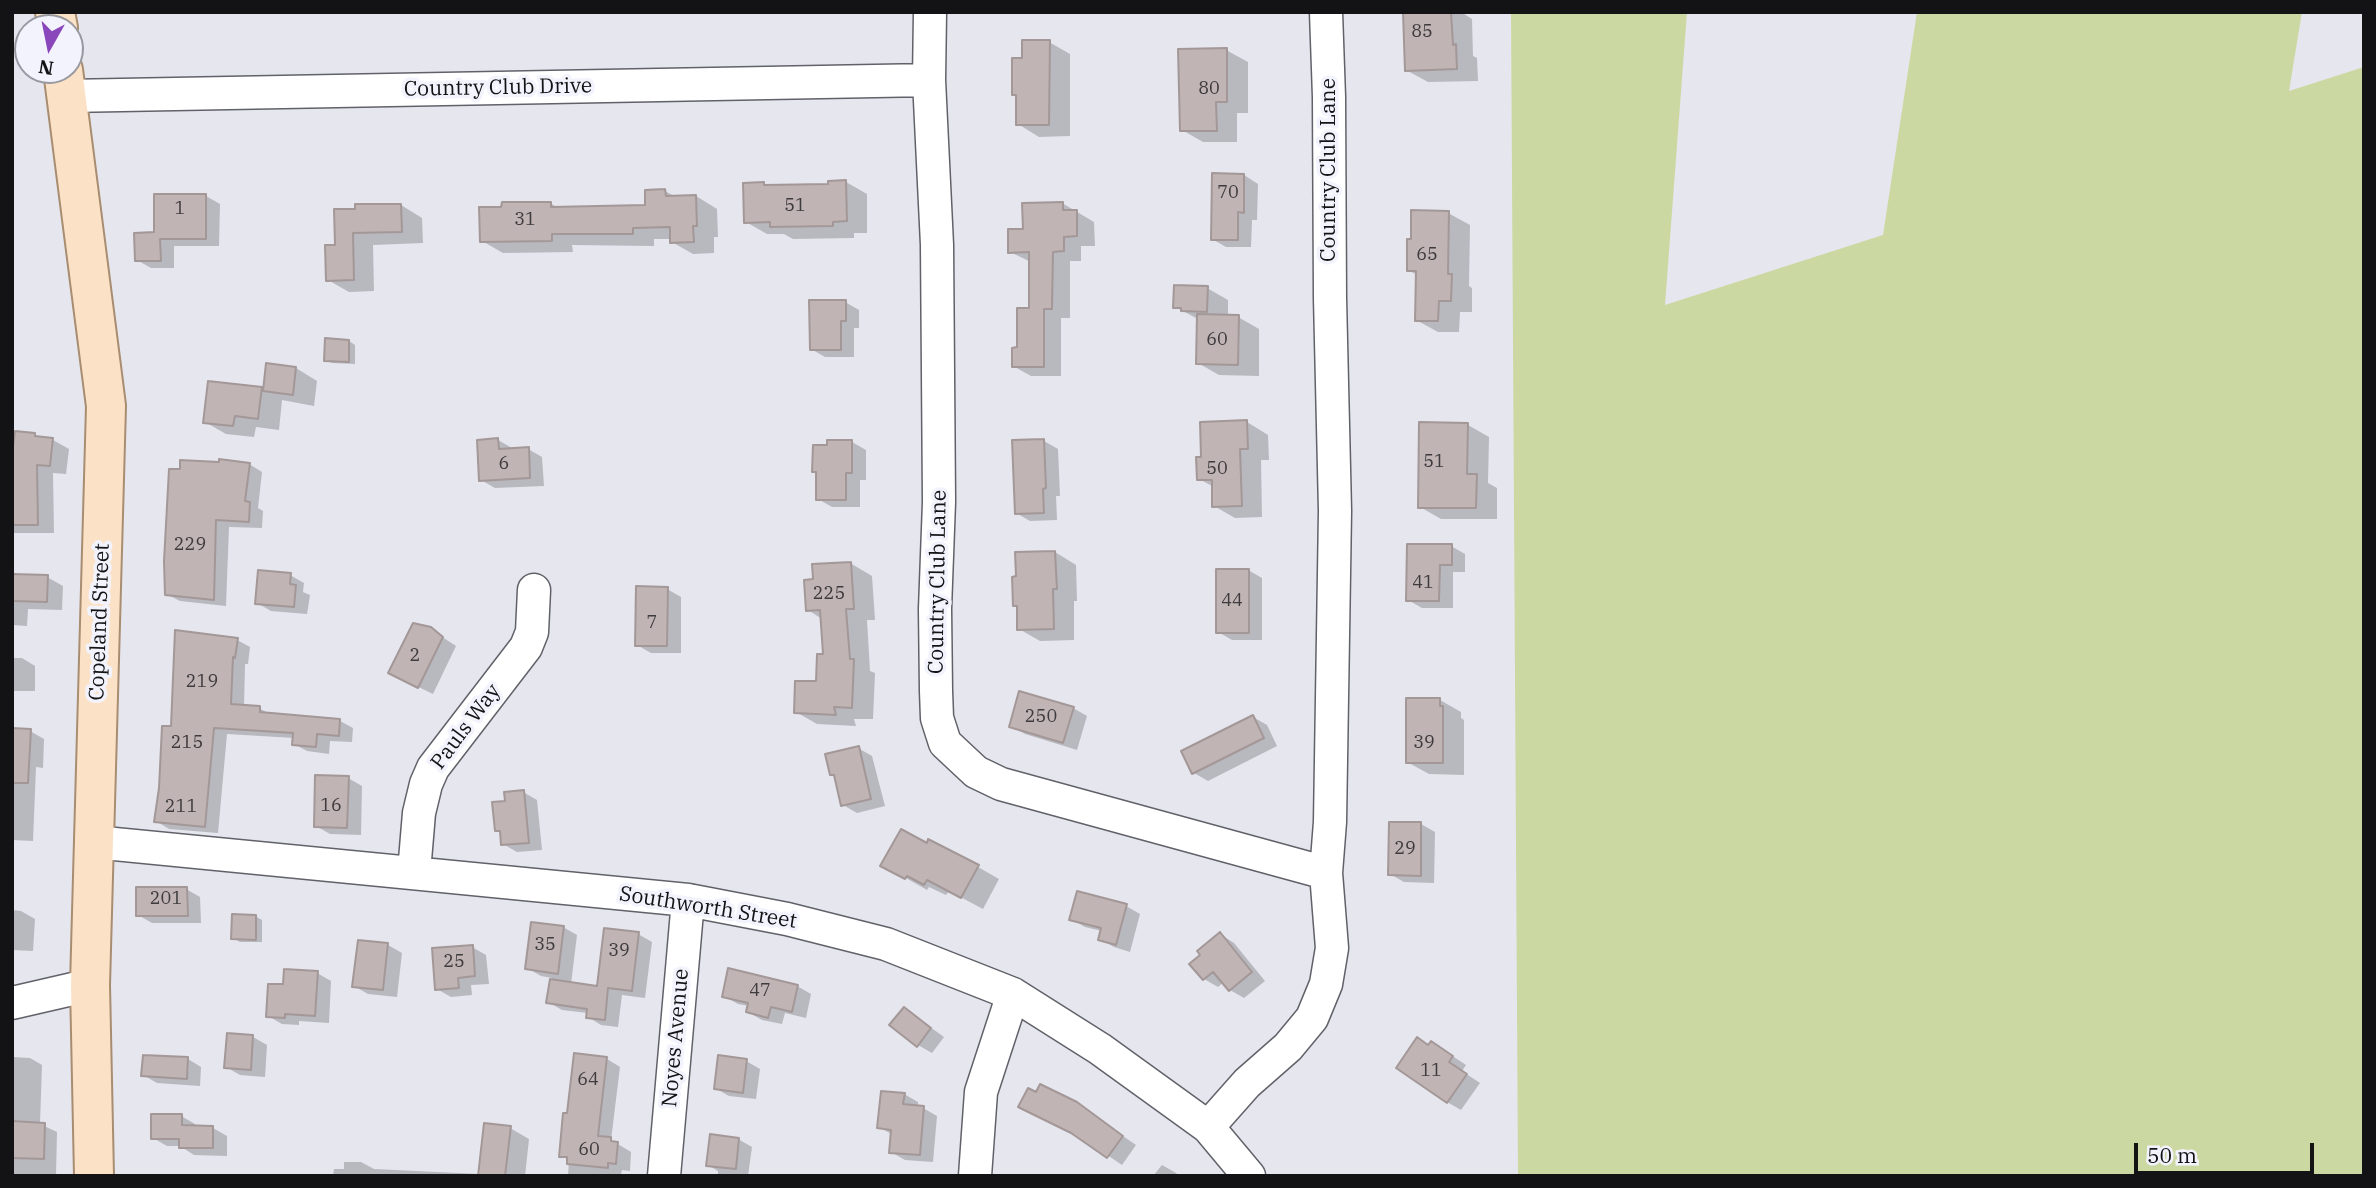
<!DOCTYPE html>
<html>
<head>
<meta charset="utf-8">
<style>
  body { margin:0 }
  #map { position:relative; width:2376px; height:1188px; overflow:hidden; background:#e6e6ef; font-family:"IBM Plex Serif",serif }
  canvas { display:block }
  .frame { position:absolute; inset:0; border:14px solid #131316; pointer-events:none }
  .north { position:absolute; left:14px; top:14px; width:70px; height:70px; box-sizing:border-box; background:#f3f3fd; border:2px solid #9999a1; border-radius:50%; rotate:189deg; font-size:19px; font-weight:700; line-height:28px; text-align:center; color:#131316 }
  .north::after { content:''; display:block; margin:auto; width:24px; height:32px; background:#8a47bb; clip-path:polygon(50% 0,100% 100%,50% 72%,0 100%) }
  .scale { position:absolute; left:2134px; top:1143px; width:180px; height:32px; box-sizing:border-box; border:4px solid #131316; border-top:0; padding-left:9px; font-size:21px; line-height:24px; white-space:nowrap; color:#131316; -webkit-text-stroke:5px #f3f3fd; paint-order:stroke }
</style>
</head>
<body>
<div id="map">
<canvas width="2376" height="1188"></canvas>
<div class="frame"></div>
<div class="north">N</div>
<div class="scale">50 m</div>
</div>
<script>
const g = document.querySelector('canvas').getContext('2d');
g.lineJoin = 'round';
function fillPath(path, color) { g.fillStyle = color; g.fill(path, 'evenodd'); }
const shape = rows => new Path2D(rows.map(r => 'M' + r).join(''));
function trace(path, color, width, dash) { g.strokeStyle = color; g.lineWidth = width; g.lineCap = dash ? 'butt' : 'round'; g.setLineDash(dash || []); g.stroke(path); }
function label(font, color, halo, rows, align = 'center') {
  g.font = font + ' "IBM Plex Serif",serif'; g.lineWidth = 7; g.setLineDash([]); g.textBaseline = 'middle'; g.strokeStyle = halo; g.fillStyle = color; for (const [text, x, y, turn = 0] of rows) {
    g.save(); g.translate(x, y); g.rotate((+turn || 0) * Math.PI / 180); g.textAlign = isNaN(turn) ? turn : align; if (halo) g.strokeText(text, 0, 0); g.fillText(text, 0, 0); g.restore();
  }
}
fillPath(shape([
  [1511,12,1687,12,1665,305,1883,235,1917,12,2302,12,2289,91,2364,67,2364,1176,1518,1176]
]), '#ccd8a1');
fillPath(shape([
  [1405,12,1461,12,1472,19,1473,56,1477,58,1478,81,1428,82,1406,70],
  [1049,42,1070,54,1070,136,1039,137,1018,124,1018,96,1014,94],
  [1226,50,1248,62,1248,113,1237,113,1237,142,1203,142,1182,130],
  [1244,175,1258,184,1257,220,1252,220,1251,247,1226,247,1212,239],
  [846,182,867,194,867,233,854,233,854,238,793,239,784,234,767,234,746,222,764,184,768,187,829,186],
  [665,191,676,197,696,196,717,209,718,237,714,237,714,253,693,254,672,242,672,239,654,239,654,246,572,245,573,252,503,253,482,241,550,203,560,209,647,206],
  [206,196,220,204,219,246,174,246,174,268,151,268,137,260,156,234],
  [1062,203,1094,222,1095,246,1081,246,1081,261,1070,261,1070,318,1061,318,1061,376,1031,376,1013,366,1031,310,1031,262,1010,252,1025,231],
  [401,205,422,218,423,243,373,245,374,291,349,292,328,280,337,247,336,211],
  [1448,213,1470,225,1469,286,1472,288,1472,312,1460,312,1459,332,1438,332,1416,320,1417,275,1408,270],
  [1207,288,1228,300,1228,317,1238,317,1259,329,1259,376,1219,375,1198,363,1198,319,1175,307],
  [845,302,859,310,859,328,854,328,854,357,825,357,811,349],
  [349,341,355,345,355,364,332,363,326,360],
  [268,365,296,368,317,381,314,406,282,400,279,430,256,427,254,437,226,434,205,422,261,388,265,391],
  [1247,422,1268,435,1269,460,1261,460,1262,517,1235,518,1214,506,1214,487,1199,479],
  [1468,425,1489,437,1488,483,1497,488,1497,519,1441,519,1420,507],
  [34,434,42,439,53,440,69,449,66,474,53,473,54,533,12,533,12,471],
  [498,440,512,448,528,449,542,457,544,486,495,488,481,480],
  [1044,441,1058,449,1060,496,1056,496,1057,520,1030,521,1016,513],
  [852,442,866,450,866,480,860,480,860,507,832,507,818,499,818,473,814,471],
  [249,464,262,472,258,508,263,511,262,528,229,527,226,606,180,601,166,594],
  [1451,546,1465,554,1465,572,1453,572,1453,608,1422,608,1408,600],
  [1055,552,1076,565,1077,601,1074,601,1074,640,1040,641,1019,629,1019,607,1015,605],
  [850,563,872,576,875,620,867,620,870,671,875,673,873,719,854,719,856,726,817,724,796,712,818,683,825,656,822,619,808,610,815,580],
  [1248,570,1262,578,1262,640,1232,640,1218,632],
  [12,572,23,576,47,577,63,586,62,610,28,609,27,626,12,625],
  [290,575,304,583,303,592,310,595,307,614,271,611,257,603],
  [667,589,681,597,681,653,651,653,637,645],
  [430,629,456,646,433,694,404,680],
  [237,640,250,647,248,664,245,664,244,707,259,708,271,715,340,721,353,728,352,742,330,741,329,754,307,751,294,744,294,738,227,734,218,833,169,829,156,821,173,728],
  [12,658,22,658,35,666,35,691,12,691],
  [1440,700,1461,712,1461,718,1464,720,1464,775,1429,774,1407,762],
  [1073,708,1087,716,1077,750,1025,734,1011,726],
  [1253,717,1267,725,1277,746,1208,781,1194,773],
  [12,730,30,731,44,739,43,768,36,767,33,841,12,840],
  [858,748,872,756,885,806,857,813,843,805,836,777,831,774],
  [348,778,362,786,361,835,330,834,316,826],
  [523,792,537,800,542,850,517,852,503,844,502,833,497,830,506,802],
  [1421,824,1435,832,1434,883,1404,882,1390,874],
  [883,865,978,867,999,879,983,909,949,891,946,895,929,887,927,890],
  [186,889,200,897,201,923,152,923,138,915],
  [1126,906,1140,914,1130,952,1114,947,1100,939,1102,931,1085,927,1071,919],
  [12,910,21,911,35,919,33,951,12,950],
  [255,916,262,920,262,942,240,942,233,938],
  [563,927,577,935,571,984,599,988,638,934,652,942,645,998,622,995,618,1027,601,1025,588,1017,588,1013,562,1010,548,1002,552,978,541,976,527,968],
  [1220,934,1234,943,1265,981,1244,998,1230,990,1224,982,1218,987,1204,979],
  [359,942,388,945,402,953,397,997,368,994,354,986],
  [472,947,486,955,489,984,471,985,472,995,451,997,437,989],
  [317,973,331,981,329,1023,299,1021,299,1025,282,1024,268,1016,284,986],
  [797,986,811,994,806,1018,785,1013,782,1024,762,1020,748,1012,749,1006,738,1004,724,996],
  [905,1009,944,1037,932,1053,918,1045],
  [228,1035,253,1037,267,1045,265,1077,240,1075,226,1067],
  [1429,1046,1445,1051,1466,1065,1462,1071,1480,1083,1461,1110,1447,1102],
  [576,1055,607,1059,620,1067,611,1140,631,1152,630,1171,622,1170,621,1174,568,1176,569,1160,561,1156],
  [12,1057,30,1058,42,1065,40,1124,57,1132,56,1176,12,1176],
  [188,1059,201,1067,200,1086,157,1083,143,1075],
  [746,1061,760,1069,756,1099,729,1096,715,1088],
  [904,1094,918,1102,918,1107,923,1108,937,1116,933,1162,905,1160,891,1152,893,1135,879,1127],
  [1076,1104,1136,1145,1122,1165,1079,1136],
  [181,1116,195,1124,195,1127,213,1128,227,1136,227,1156,194,1155,180,1146,167,1146,153,1138],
  [510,1128,529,1139,525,1176,333,1176,334,1169,344,1169,344,1162,361,1162,374,1169,480,1174],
  [738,1139,752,1147,748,1176,718,1176,718,1171,708,1165],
  [1162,1165,1176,1173,1179,1176,1153,1176]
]), '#0003');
const building = shape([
  [1403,12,1451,12,1453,45,1456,44,1457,69,1405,71,1403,12],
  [1022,40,1050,40,1049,125,1016,125,1016,95,1012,95,1012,58,1022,58,1022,40],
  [1227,48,1227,102,1216,102,1217,131,1180,131,1178,49,1227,48],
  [1212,173,1244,174,1244,213,1238,212,1238,240,1211,240,1212,173],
  [846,180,847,221,833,222,833,226,770,227,770,222,744,223,743,183,764,182,764,185,828,184,828,181,846,180],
  [665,189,666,196,696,195,697,226,693,226,694,242,670,243,670,227,633,228,633,234,552,234,552,241,480,242,479,207,501,207,502,202,551,202,551,207,645,205,645,190,665,189],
  [154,194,206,194,206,239,160,239,161,261,135,261,134,233,154,232,154,194],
  [1063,202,1063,210,1077,210,1077,236,1064,237,1064,251,1053,252,1052,309,1044,309,1044,367,1012,367,1012,348,1017,347,1017,308,1029,308,1029,252,1008,253,1008,229,1023,229,1022,203,1063,202],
  [355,204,401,204,402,232,353,233,354,280,326,281,325,245,335,245,334,209,355,209,355,204],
  [1411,210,1449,211,1448,274,1452,274,1451,301,1439,301,1438,321,1415,321,1416,271,1407,271,1407,239,1411,239,1411,210],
  [1174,285,1208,286,1207,312,1181,311,1181,308,1173,308,1174,285],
  [809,300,846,300,846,321,841,321,841,350,810,350,809,300],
  [1197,314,1239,315,1238,365,1196,364,1197,314],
  [325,338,349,340,349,362,324,361,325,338],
  [266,363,296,367,293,395,263,391,266,363],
  [208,381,262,387,258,419,235,416,233,426,203,423,208,381],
  [1247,420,1248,449,1240,449,1242,506,1212,507,1212,480,1197,480,1196,457,1201,457,1200,422,1247,420],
  [1419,422,1468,423,1467,474,1477,474,1476,508,1418,508,1419,422],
  [15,431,35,433,35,436,53,438,50,466,37,465,38,525,12,525,12,454,15,431],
  [498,438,499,449,529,447,530,478,479,481,477,440,498,438],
  [1044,439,1046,488,1043,489,1044,513,1015,514,1012,440,1044,439],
  [827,440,852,440,852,473,846,473,846,500,816,500,816,472,812,472,813,445,827,445,827,440],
  [219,459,250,463,245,501,250,502,249,522,216,520,214,600,165,595,164,561,169,469,180,469,180,460,219,462,219,459],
  [1407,544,1452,544,1452,565,1440,565,1439,601,1406,601,1407,544],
  [1055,551,1057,589,1053,589,1054,629,1017,630,1017,606,1013,606,1012,577,1016,576,1015,552,1055,551],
  [851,562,854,609,846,609,850,659,854,659,852,708,834,707,836,715,794,713,795,681,816,681,817,654,823,654,820,610,806,611,804,580,813,579,812,564,851,562],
  [1216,569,1249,569,1249,633,1216,633,1216,569],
  [258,570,291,573,290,584,296,585,294,607,255,604,258,570],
  [12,574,48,575,47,602,12,601,12,574],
  [636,586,668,587,667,646,635,646,636,586],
  [413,623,431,627,443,637,418,688,388,673,413,623],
  [175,630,238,638,235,658,233,657,231,704,260,706,260,712,340,719,339,736,317,734,316,747,292,745,293,733,214,728,205,827,154,822,159,788,162,726,171,726,175,630],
  [1019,691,1074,707,1063,743,1009,727,1019,691],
  [1406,698,1440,698,1440,706,1443,706,1443,763,1406,763,1406,698],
  [1253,715,1264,738,1192,774,1181,751,1253,715],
  [12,728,31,729,28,783,12,783,12,728],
  [859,746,871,799,841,806,834,775,830,775,825,754,859,746],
  [315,775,349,776,347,828,314,827,315,775],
  [524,790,529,843,501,845,500,831,495,831,492,802,505,801,504,792,524,790],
  [1389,822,1421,822,1421,876,1388,875,1389,822],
  [901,829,927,843,928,839,979,865,961,898,927,880,924,885,907,876,905,879,880,866,901,829],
  [136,887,187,887,188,916,136,916,136,887],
  [1077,891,1127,904,1116,945,1098,940,1101,928,1069,920,1077,891],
  [232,914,256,915,256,940,231,939,232,914],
  [531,922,564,926,558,974,525,969,531,922],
  [604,928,639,932,632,991,608,988,605,1020,586,1018,587,1009,546,1003,550,979,597,986,604,928],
  [1220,932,1252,972,1229,991,1213,972,1203,980,1189,964,1200,955,1197,951,1220,932],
  [358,940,388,943,383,990,352,987,358,940],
  [473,945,475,976,458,978,459,988,435,990,432,948,473,945],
  [728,968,798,985,792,1012,771,1007,768,1018,746,1012,748,1003,722,997,728,968],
  [284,969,318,971,315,1016,285,1014,285,1018,266,1017,268,984,283,984,284,969],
  [904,1007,931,1028,917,1047,889,1025,904,1007],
  [227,1033,253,1035,251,1070,224,1068,227,1033],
  [1417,1037,1428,1045,1431,1041,1453,1056,1449,1062,1467,1074,1447,1103,1396,1068,1417,1037],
  [574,1053,607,1057,598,1136,611,1137,611,1141,618,1142,616,1164,608,1163,608,1168,567,1164,567,1157,559,1157,563,1113,567,1113,574,1053],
  [143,1055,188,1057,187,1079,141,1076,143,1055],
  [718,1055,747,1059,743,1093,714,1089,718,1055],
  [1040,1084,1077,1102,1123,1136,1107,1158,1071,1133,1018,1107,1028,1088,1036,1092,1040,1084],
  [881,1091,905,1093,903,1104,924,1106,920,1155,889,1153,891,1130,877,1128,881,1091],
  [151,1114,182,1114,182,1125,213,1126,213,1148,179,1148,179,1139,151,1139,151,1114],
  [12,1121,45,1123,44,1159,12,1158,12,1121],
  [484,1123,511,1126,505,1176,478,1176,484,1123],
  [710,1134,739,1138,736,1169,706,1166,710,1134]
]);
fillPath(building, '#c0b4b4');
trace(building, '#a39897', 2);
const minor = shape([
  [930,12,929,80,937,245,939,502,935,609,936,691,937,718,945,743,976,772,1001,784,1326,873],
  [67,96,929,80],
  [94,842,688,900,787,919,886,944,1013,994,1100,1049,1208,1127,1249,1176],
  [414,872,419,813,426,784,433,768,526,647,532,632,534,590],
  [12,1003,90,985],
  [1208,1127,1247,1083,1288,1047,1312,1018,1326,984,1332,948,1326,873,1330,822,1335,511,1330,298,1329,97,1326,12],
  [664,1176,688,900],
  [975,1176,981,1092,1013,994]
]);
const major = shape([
  [55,12,58,28],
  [63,70,106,406,90,985,94,1176]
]);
trace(minor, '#616169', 35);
trace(major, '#a88d70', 42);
trace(minor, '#fff', 32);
trace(major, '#fbe2c7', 38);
label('18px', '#3e3b3e', null, [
  ["85",1422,32],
  ["80",1209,89],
  ["70",1228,193],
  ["51",795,206],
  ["1",180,209],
  ["31",525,220],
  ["65",1427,255],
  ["60",1217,340],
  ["51",1434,462],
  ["6",504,464],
  ["50",1217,469],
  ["229",190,545],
  ["41",1423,583],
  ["225",829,594],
  ["44",1232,601],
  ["7",652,623],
  ["2",415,656],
  ["219",202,682],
  ["250",1041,717],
  ["215",187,743],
  ["39",1424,743],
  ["16",331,806],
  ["211",181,807],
  ["29",1405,849],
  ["201",166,899],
  ["35",545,945],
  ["39",619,951],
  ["25",454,962],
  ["47",760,991],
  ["11",1431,1071],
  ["64",588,1080],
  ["60",589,1150]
]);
label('21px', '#131316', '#f3f3fd', [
  ["Country Club Drive",498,88,-1],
  ["Country Club Lane",1329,170,-90],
  ["Country Club Lane",938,582,-89],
  ["Copeland Street",100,622,-88],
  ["Pauls Way",466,727,-53],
  ["Southworth Street",708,908,9],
  ["Noyes Avenue",676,1038,-85]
]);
</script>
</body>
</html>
